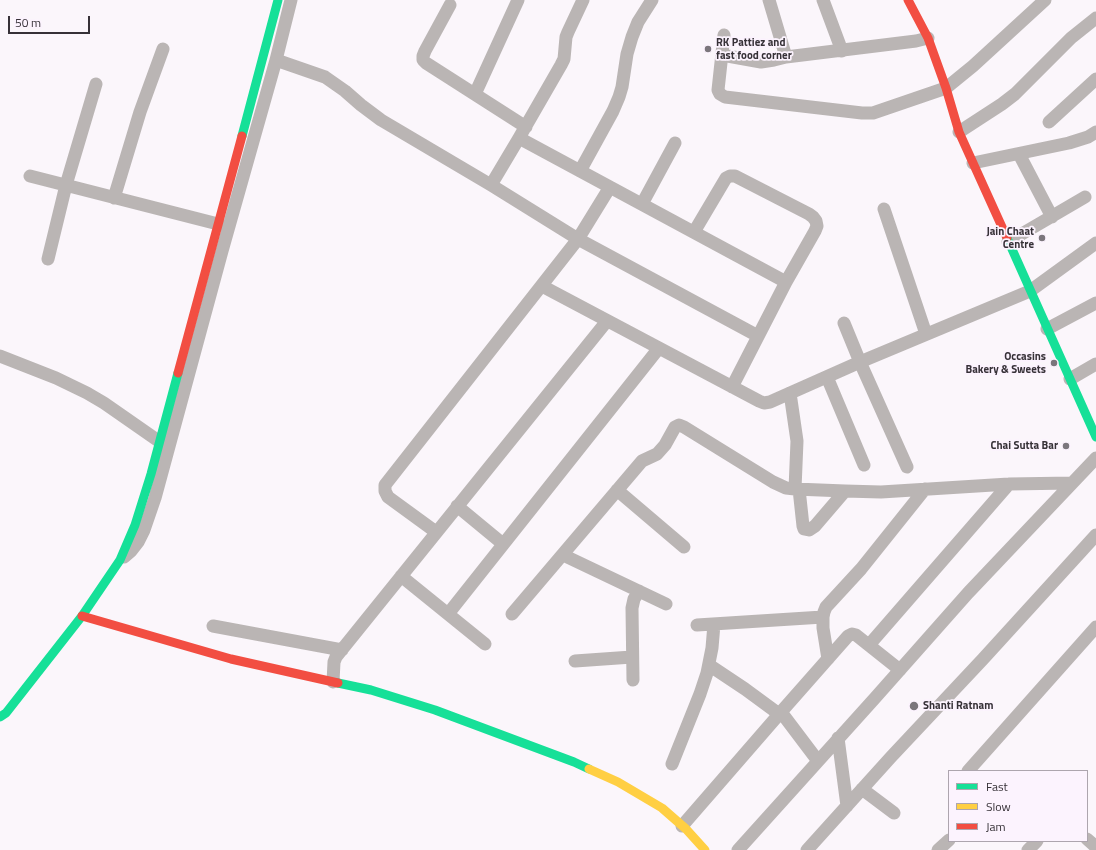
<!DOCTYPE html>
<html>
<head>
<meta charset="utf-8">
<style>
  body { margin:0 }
  #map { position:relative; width:1096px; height:850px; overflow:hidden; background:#fbf6fb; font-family:"Titillium Web",sans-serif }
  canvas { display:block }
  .legend { position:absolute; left:948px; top:770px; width:140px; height:72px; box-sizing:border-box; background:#fcf3fe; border:1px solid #ada5ae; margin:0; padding:5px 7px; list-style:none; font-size:12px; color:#363137 }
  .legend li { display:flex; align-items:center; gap:8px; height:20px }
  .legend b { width:20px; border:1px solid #ada5ae }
  .scale { position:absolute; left:8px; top:16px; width:82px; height:18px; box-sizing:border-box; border:2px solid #363137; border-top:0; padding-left:5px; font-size:12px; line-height:14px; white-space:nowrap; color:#363137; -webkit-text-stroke:3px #fcf3fe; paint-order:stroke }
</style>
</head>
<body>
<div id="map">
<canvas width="1096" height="850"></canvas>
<ul class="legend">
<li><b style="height:5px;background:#16e098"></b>Fast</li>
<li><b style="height:5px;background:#ffcf43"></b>Slow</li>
<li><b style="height:5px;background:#f24e42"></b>Jam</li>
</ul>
<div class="scale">50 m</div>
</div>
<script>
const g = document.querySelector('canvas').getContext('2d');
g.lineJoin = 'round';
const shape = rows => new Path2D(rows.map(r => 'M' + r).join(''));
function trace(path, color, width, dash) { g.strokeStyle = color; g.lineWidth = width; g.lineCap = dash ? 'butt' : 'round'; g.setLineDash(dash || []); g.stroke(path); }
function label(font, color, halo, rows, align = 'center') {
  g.font = font + ' "Titillium Web",sans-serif'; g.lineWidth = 3.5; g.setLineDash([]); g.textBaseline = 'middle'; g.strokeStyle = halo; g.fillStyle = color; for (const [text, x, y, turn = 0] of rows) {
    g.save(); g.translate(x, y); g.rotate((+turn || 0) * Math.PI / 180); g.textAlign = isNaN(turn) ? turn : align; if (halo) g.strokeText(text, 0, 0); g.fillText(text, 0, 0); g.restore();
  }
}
trace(shape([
  [769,0,786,57],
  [823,0,842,51],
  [450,5,425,51,423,56,423,60,426,63,526,127],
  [724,35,718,90,720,94,725,97,862,113,873,113,946,88,973,66,1045,0],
  [722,55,761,62,774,60,786,57,916,41,928,38],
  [276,60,325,77,345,91,361,105,381,120,491,185,578,239,758,336],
  [475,94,518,0],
  [1049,122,1096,79],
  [959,132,1002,104,1015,94,1071,38,1096,18],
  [519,138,786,282],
  [1019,154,1052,217],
  [973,163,1069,143,1088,137,1096,132],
  [580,171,613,111,619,97,622,87,627,54,632,37,638,22,652,0],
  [30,176,218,224],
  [491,185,519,138,561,65,564,59,566,37,568,32,583,0],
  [114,198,140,112,163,49],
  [642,204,675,143],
  [884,209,926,334],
  [694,232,726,178,730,176,735,176,809,214,813,217,816,221,817,226,815,231,786,282,732,387],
  [1008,242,1085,197],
  [48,259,66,185,96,84],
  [542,286,759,401,764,403,770,402,860,362,1030,291,1096,243],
  [844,323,860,362,907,467],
  [1047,329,1096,303],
  [0,356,56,378,87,393,104,403,160,442],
  [827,377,864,465],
  [1070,379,1096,364],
  [790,393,797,441,795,489],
  [799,489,803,526,804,529,809,530,815,526,845,491],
  [617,490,684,547],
  [457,506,503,544],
  [436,532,388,497,385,491,385,485,578,239,610,187],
  [563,555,666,604],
  [124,557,131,551,138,542,144,530,155,498,222,251,276,60,291,0],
  [401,576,485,644],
  [448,614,659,348],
  [512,614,642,461,657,454,665,445,675,427,679,425,684,427,773,482,786,488,795,489,845,491,881,492,1009,484,1072,483],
  [697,625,823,617],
  [213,626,342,650],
  [869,645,1009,484],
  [828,659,823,628,823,617,824,612,826,607,861,569,925,489],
  [575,661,632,657],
  [709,665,745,689,779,714],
  [633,680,632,608,634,599,639,591],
  [333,682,334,662,336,657,607,321],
  [781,712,818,761],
  [838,738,847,806],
  [672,764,700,694,707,673,712,648,714,624],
  [968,771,1096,627],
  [862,789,894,813],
  [682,826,781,712,848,636,852,634,856,635,900,670],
  [1087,839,1096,847],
  [738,850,875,698,968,593,1096,458],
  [807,850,891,757,983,659,1096,535],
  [938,850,949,840],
  [1028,850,1037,841]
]), '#bab5b4', 13);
trace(shape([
  [242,136,278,0],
  [1007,238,1096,437],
  [338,683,371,690,435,710,574,762,589,769],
  [0,717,6,713,82,616,120,560,135,525,151,474,178,373]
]), '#16e098', 9);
trace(shape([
  [589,769,618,782,662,808,686,829,705,850]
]), '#ffcf43', 9);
trace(shape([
  [908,0,928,38,946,88,959,132,1007,238],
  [178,373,242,136],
  [82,616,231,659,338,683]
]), '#f24e42', 9);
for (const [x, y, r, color] of [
  [708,49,4,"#7b767c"],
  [1042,238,4,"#7b767c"],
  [1054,363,4,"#7b767c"],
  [1066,446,4,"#7b767c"],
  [914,706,5,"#7b767c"]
]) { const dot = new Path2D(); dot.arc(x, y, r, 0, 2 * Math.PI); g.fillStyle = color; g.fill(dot); trace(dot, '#fcf3fe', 1.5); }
label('bold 11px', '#363137', '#fcf3fe', [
  ["RK Pattiez and",716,43,"left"],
  ["fast food corner",716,56,"left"],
  ["Jain Chaat",1034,232],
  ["Centre",1034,245],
  ["Occasins",1046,357],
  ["Bakery & Sweets",1046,370],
  ["Chai Sutta Bar",1058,446],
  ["Shanti Ratnam",923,706,"left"]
], 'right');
</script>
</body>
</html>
